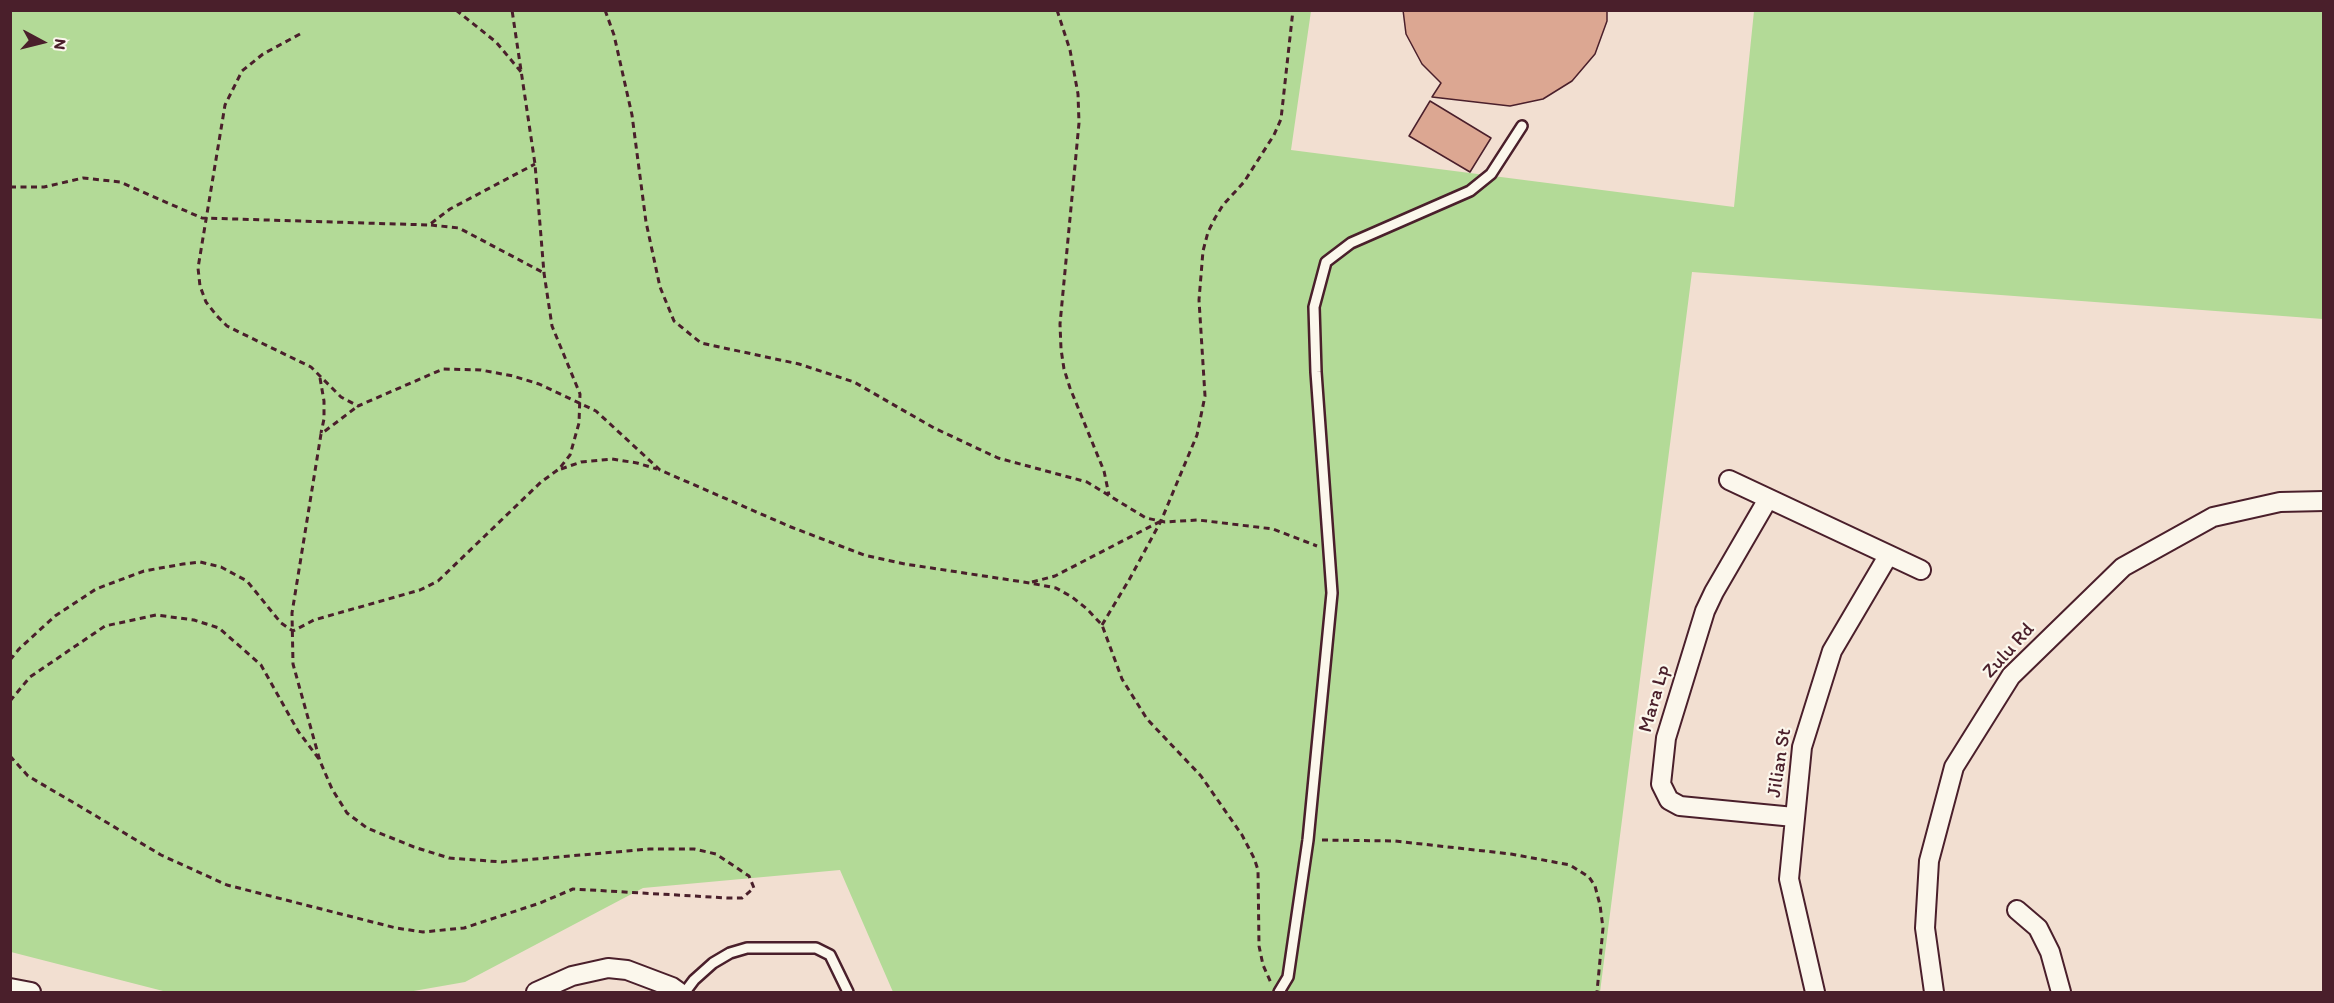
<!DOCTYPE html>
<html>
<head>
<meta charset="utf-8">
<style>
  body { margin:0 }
  #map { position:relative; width:2334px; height:1003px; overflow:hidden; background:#f2dfd1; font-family:Itim,sans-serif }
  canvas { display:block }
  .frame { position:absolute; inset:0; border:12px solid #4a1f2b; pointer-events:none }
  .north { position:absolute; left:12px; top:12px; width:60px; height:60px; -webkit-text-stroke:4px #fbf7ec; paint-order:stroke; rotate:97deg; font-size:16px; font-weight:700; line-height:24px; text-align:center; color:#4a1f2b }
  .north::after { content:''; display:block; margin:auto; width:21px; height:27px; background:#4a1f2b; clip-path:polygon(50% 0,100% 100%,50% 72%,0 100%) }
</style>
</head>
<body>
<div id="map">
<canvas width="2334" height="1003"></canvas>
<div class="frame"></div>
<div class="north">N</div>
</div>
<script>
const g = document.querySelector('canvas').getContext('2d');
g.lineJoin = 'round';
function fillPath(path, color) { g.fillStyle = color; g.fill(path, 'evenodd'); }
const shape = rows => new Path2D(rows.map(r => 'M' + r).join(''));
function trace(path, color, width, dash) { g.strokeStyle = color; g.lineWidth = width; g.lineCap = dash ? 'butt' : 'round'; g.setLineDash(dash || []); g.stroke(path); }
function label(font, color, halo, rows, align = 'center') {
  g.font = font + ' Itim,sans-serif'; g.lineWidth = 4.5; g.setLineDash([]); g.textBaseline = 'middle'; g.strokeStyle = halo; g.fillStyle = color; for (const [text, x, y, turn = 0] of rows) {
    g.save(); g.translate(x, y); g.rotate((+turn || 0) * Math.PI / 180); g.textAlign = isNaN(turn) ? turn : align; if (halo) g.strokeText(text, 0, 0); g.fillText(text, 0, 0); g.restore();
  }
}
fillPath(shape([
  [10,11,1311,11,1291,150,1734,207,1754,11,2323,11,2323,319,1692,272,1600,992,893,992,840,870,643,888,465,982,408,992,167,992,11,952]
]), '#b3da97');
const building = shape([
  [1403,10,1607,10,1607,21,1595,54,1572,81,1543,99,1510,106,1432,97,1441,83,1422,64,1406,34,1403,10],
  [1430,101,1491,138,1470,172,1409,136,1430,101]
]);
fillPath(building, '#dca792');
trace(building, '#4a1f2b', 1.5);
const service = shape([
  [685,992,694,980,713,963,730,953,747,948,816,948,830,955,848,992],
  [1279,992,1288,977,1308,840,1332,593,1316,372,1314,307,1326,262,1351,243,1470,191,1491,174,1522,126]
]);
const minor = shape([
  [1729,480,1921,570],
  [1768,499,1714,592,1705,611,1666,738,1661,784,1669,800,1680,806,1794,817],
  [2017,910,2038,928,2050,952,2061,992],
  [10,988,31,992],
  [536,992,572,976,608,968,627,970,672,987,679,992],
  [1815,992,1789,879,1802,747,1832,651,1888,556],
  [1934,992,1925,928,1929,861,1954,767,2011,676,2123,567,2213,517,2280,502,2324,501]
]);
trace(service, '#4a1f2b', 14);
trace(minor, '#4a1f2b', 22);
trace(shape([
  [456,10,496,42,522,73],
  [605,10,614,35,632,115,646,222,660,287,674,321,701,343,799,364,854,382,934,428,998,458,1087,482,1146,518,1165,522,1198,520,1273,529,1317,546],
  [1057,10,1070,50,1078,94,1079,123,1060,324,1061,349,1064,369,1070,388,1104,471,1109,495],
  [300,34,263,54,242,71,225,105,198,268,200,286,206,302,217,316,227,326,241,333,311,367,341,397,358,406,443,369,481,370,513,376,539,384,596,411,660,470,791,527,864,555,905,564,1030,583,1056,588,1072,597,1087,609,1102,625,1122,679,1147,719,1201,776,1242,835,1254,858,1258,870,1259,946,1263,965,1271,983],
  [10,187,44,187,83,178,120,182,202,218,429,225,450,209,535,164],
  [431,225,459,228,544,273],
  [320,378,324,401,324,419,321,433],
  [561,469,581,462,612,459,637,463,657,469],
  [1032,582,1055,576,1161,521],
  [1102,625,1129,580,1161,521,1197,435,1205,396,1199,300,1203,251,1208,232,1215,218,1223,205,1244,182,1274,135,1281,119,1293,10],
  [10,660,19,649,55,616,96,589,144,571,183,564,200,562,221,567,247,581,281,623,293,631,314,620,420,590,438,581,541,482,559,469,570,455,579,423,580,394,552,326,544,273,535,164,512,10],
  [10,701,30,677,105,626,156,615,194,620,219,628,261,665,298,731,319,759],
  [10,756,28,776,81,807,161,855,227,885,396,928,423,932,464,928,540,903,573,889,728,898,742,898,754,888,749,876,716,854,694,849,649,849,502,862,449,858,414,847,367,828,347,813,332,789,320,761,293,664,292,613,321,434,358,406],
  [1322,840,1395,841,1511,854,1570,865,1589,877,1595,886,1600,905,1603,928,1597,992]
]), '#4a1f2b', 3, [6, 4.5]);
trace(service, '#fbf7ec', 9);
trace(minor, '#fbf7ec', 18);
label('20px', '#4a1f2b', '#fbf7ec', [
  ["Zulu Rd",2009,651,-48],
  ["Mara Lp",1655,699,-74],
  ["Jilian St",1780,763,-81]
]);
</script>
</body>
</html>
